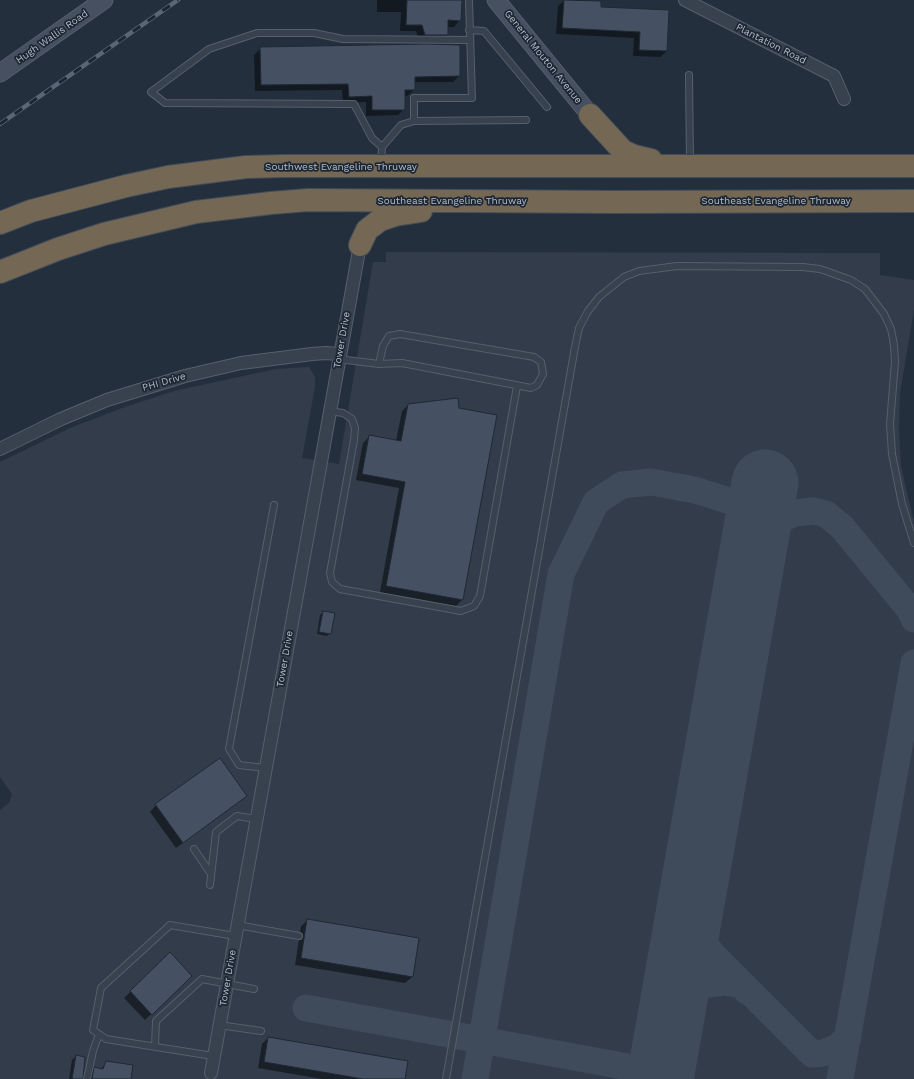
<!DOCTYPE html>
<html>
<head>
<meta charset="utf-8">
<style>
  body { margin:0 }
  canvas { display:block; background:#242f3e }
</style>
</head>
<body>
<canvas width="914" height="1079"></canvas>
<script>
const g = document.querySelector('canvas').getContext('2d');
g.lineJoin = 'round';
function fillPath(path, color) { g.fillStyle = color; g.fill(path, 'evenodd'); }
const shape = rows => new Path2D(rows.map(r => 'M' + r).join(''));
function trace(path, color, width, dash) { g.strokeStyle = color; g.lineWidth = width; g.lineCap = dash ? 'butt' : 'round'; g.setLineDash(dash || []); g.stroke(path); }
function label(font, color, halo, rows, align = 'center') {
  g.font = font + ' "Work Sans",sans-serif'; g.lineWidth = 3.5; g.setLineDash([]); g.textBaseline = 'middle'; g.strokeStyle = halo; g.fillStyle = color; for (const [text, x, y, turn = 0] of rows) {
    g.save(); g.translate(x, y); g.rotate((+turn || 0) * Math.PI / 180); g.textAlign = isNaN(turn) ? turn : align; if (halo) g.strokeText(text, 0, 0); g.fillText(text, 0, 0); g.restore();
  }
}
fillPath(shape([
  [386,252,880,253,880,275,914,280,914,310,900,393,899,430,901,466,914,522,914,1079,0,1079,0,810,9,803,12,794,0,777,0,462,70,428,125,407,174,391,276,369,309,367,315,377,315,387,302,458,339,464,373,262,386,262]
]), '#323c4b');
fillPath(shape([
  [377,0,461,0,460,20,454,27,447,27,447,35,440,41,419,41,416,31,400,31,401,12,377,12],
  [565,0,600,2,600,8,668,11,667,51,660,57,633,56,634,38,556,34,558,6],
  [261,48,459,76,453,82,414,82,414,90,407,96,404,96,404,109,398,115,366,116,366,102,343,103,342,90,255,91,254,55],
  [408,405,458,408,496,415,462,600,456,606,380,592,399,488,356,480,363,443,369,437,396,441,402,411],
  [323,612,330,633,327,636,317,634,320,615],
  [246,796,176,848,150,812,156,805],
  [308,920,418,938,412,977,405,983,295,965,301,926],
  [170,954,191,976,145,1020,124,998],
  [268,1038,404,1079,322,1079,258,1068,262,1044],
  [76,1056,82,1079,69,1079,72,1060],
  [106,1062,130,1079,89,1079,90,1072,94,1068,101,1070]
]), '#0007');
trace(shape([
  [692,900,695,926,699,935,712,954,812,1054,823,1053,838,1047,848,1037],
  [306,1008,661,1073],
  [672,1014,683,997,696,986,725,982,742,985,747,991],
  [475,1079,561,574,596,502,622,485,651,482,695,490,736,503,757,531,794,513,814,511,826,514,842,527,910,610,914,619],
  [840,1079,914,663]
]), '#3f4a5a', 27);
trace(shape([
  [660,1079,765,483]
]), '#3f4a5a', 67);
const building = shape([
  [407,0,462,0,461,21,448,20,448,35,425,35,422,25,406,25,407,0],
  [564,0,601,1,601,7,669,10,667,51,639,50,640,32,562,28,564,0],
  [427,44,460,45,460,76,415,77,415,90,405,90,405,110,372,110,372,96,349,97,348,84,261,85,260,47,427,44],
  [458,398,459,408,497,415,463,600,386,586,405,482,362,474,369,435,401,441,408,404,458,398],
  [323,611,335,613,331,634,319,632,323,611],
  [220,758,247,796,183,843,155,804,220,758],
  [307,919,419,938,413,977,301,958,307,919],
  [170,952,192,976,152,1015,130,991,170,952],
  [268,1037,408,1061,405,1079,363,1079,264,1062,268,1037],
  [76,1055,85,1057,83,1079,72,1079,76,1055],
  [106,1061,133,1065,131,1079,92,1079,94,1067,103,1069,106,1061]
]);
fillPath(building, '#455162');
trace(building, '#1f2835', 1);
const lane = shape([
  [469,30,484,31,547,107],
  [689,75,690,163],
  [414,121,526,120],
  [382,147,372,138,354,104,165,103,151,92,209,49,257,33,314,33,343,39,470,40],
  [381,163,382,147,401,125,414,121,414,98,472,98,469,0],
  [338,359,379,364,402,363,531,388,537,385,543,374,541,362,534,357,400,334,389,336,383,346,379,364],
  [329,411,343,413,352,419,355,428,354,440,330,573,332,582,340,589,461,611,474,606,480,596,517,386],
  [265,768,239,765,229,749,274,505],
  [194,849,211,874],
  [210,885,216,832,237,816,256,819],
  [237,925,299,936],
  [219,1025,261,1031],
  [155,1046,156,1021,202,979,254,989],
  [213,1056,106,1039,93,1030,101,988,170,925,235,936],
  [87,1079,93,1051,99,1034],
  [446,1079,575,347,579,328,588,311,599,297,624,277,639,271,677,266,803,267,820,269,851,280,865,289,884,314,891,329,894,345,895,362,890,424,892,454,902,504,914,543]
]);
const street = shape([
  [685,0,834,76,844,99],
  [0,449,61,419,107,400,185,376,241,363,312,354,326,353,339,354],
  [211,1073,360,245]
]);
const secondary = shape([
  [496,0,590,115],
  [0,73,104,0]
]);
const highway = shape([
  [590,115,623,151,634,156,651,160],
  [0,223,31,211,126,186,168,177,246,167,284,166,914,166],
  [360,245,367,230,380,220,395,215,421,211],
  [0,272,58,249,104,234,196,212,271,203,308,200,616,202,914,201]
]);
trace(lane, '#565f6c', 8);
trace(street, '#565f6c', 14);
trace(secondary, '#565f6c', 19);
trace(highway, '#434c59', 24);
trace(lane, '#38414e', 6);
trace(street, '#38414e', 12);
trace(secondary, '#465061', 17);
trace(highway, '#746855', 22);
const rail = shape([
  [0,124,178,0]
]);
trace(rail, '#5a6575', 4.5);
trace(rail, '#1d2633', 3, [9]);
label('10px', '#b4bcc9', '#1d2633', [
  ["Hugh Wallis Road",52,37,-35],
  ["Plantation Road",771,44,27],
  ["General Mouton Avenue",543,57,51],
  ["Southwest Evangeline Thruway",341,167],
  ["Southeast Evangeline Thruway",452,201],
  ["Southeast Evangeline Thruway",776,201],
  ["Tower Drive",342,340,-80],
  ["PHI Drive",164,382,-16],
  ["Tower Drive",285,659,-80],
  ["Tower Drive",228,978,-80]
]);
</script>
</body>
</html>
